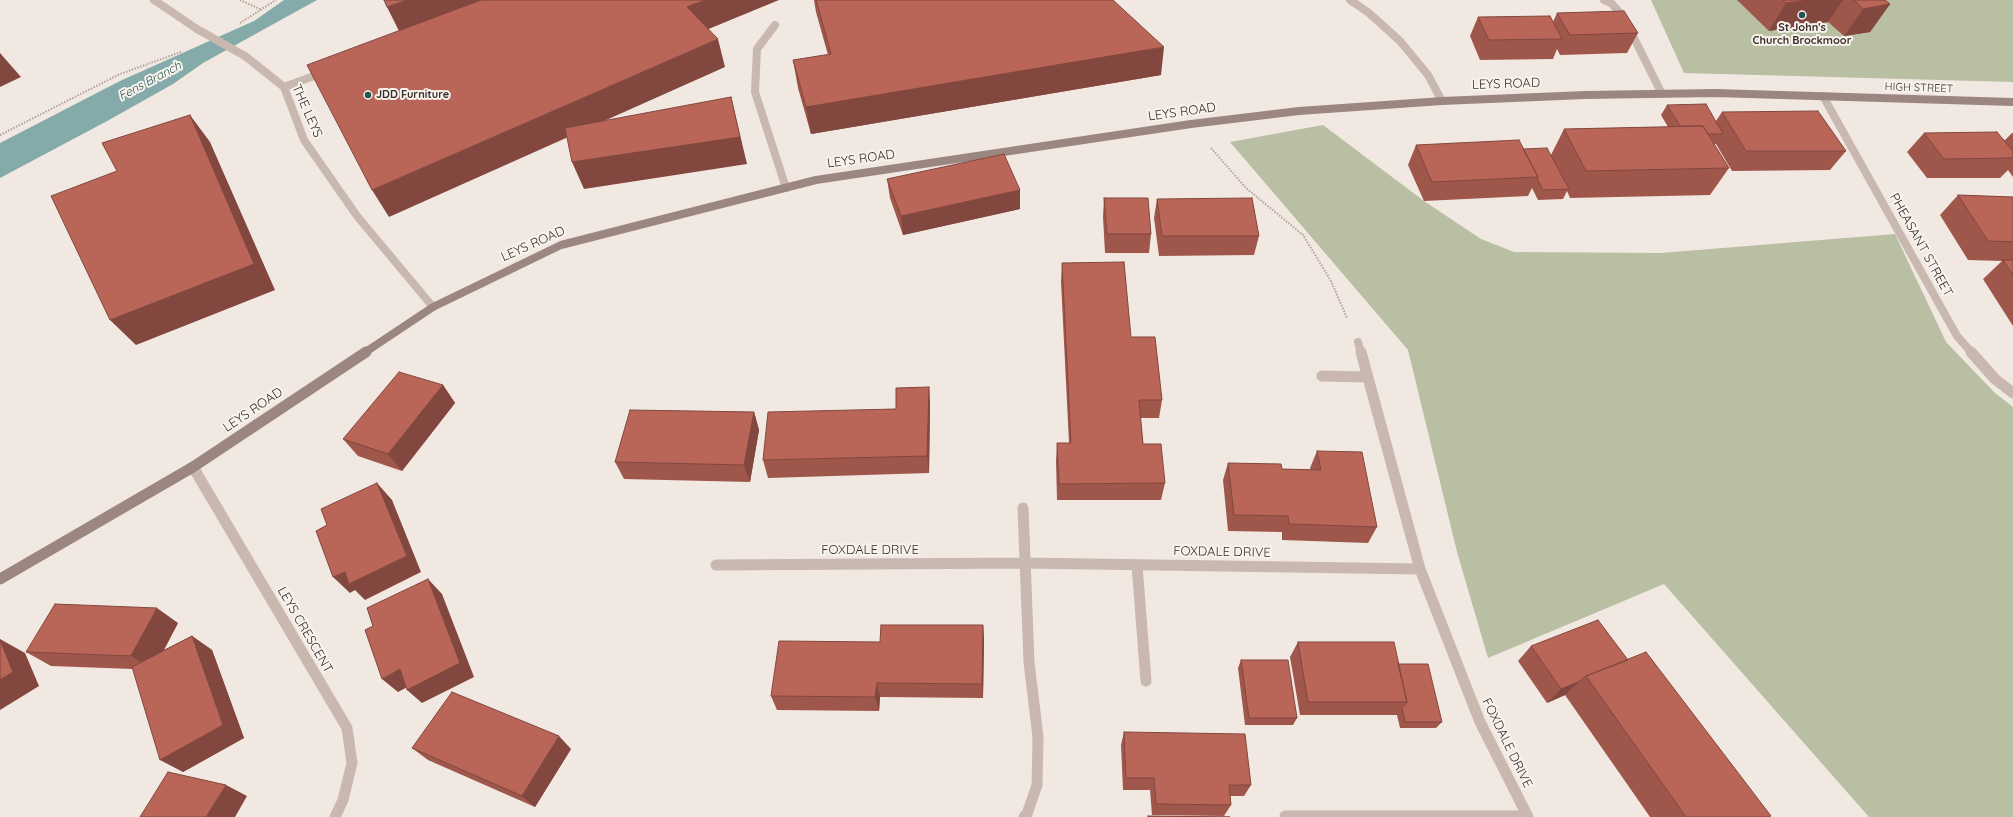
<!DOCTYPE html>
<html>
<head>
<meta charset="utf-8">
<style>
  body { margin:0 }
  canvas { display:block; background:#f1e8e2 }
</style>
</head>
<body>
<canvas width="2013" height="817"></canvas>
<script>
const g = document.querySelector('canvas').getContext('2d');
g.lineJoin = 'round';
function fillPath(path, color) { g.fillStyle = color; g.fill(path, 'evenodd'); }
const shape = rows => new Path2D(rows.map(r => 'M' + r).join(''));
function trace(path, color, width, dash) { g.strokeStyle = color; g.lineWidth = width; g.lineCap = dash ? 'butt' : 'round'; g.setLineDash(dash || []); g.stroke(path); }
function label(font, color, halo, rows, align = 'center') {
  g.font = font + ' Quicksand,sans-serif'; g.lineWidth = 4; g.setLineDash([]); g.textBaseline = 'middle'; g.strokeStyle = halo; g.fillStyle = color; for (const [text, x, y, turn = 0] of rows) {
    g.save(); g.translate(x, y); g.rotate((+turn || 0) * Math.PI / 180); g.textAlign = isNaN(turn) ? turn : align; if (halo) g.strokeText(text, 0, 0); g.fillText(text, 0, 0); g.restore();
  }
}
fillPath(shape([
  [1651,0,2013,0,2013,82,1684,73],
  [1323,125,1424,201,1481,239,1514,252,1661,253,1895,234,1946,342,1995,393,2013,407,2013,817,1869,817,1664,584,1488,658,1457,552,1408,350,1230,142]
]), '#b9bfa3');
fillPath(shape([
  [284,0,317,0,203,63,173,84,109,120,0,178,0,143,120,81,254,21]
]), '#84aba9');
trace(shape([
  [240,0,262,10],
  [240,23,276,0],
  [0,135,120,74,181,52],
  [1211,148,1246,188,1303,235,1331,281,1347,318]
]), '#b4a299', 2, [1.5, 1.5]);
trace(shape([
  [1604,0,1611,3,1623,16,1662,94],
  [775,25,757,49,755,92,786,188],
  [284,87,325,72]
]), '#c8b8af', 8);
trace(shape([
  [154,0,197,29],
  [1350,0,1369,13,1400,41,1428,75,1442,101],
  [245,56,284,87,304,140,357,216,433,307],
  [1823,96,1957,336,1972,353],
  [1358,342,1361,353]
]), '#c8b8af', 8);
trace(shape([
  [1361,352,1420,569,1480,722,1528,817],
  [1971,352,1995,379,2013,393],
  [1322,376,1367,377],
  [193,467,347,728,352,763,343,800,335,817],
  [1023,508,1029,662,1038,737,1037,785,1027,814,1024,817],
  [716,565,1024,563,1420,569],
  [1137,565,1146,681],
  [1285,816,1527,816]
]), '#c8b8af', 11);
trace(shape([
  [364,353,433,307,561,245,816,180,1191,124,1299,111,1442,101,1585,95,1715,93,2013,102]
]), '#9c8780', 8);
trace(shape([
  [0,579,193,467,366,352]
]), '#9c8780', 11);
trace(shape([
  [197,29,245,56]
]), '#c8b8af', 8);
fillPath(shape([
  [814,0,1113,0,1161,75,811,134,798,88,793,60,828,55,816,12],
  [1737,0,1885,0,1890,4,1870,32,1844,36,1828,22,1769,31],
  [1557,13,1638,33,1627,53,1560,55,1557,49,1553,59,1480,60,1470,36,1478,17,1553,22],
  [1667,105,1716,121,1722,112,1846,151,1830,170,1732,171,1716,144,1714,144,1729,168,1710,195,1570,198,1567,191,1563,199,1538,200,1532,188,1528,196,1424,201,1408,165,1416,145,1523,149,1551,155,1564,129,1668,127,1661,115],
  [1924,133,2005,140,2012,133,2013,133,2013,177,2008,170,2000,178,1927,178,1907,152],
  [887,179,1020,190,1020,209,903,235,890,198],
  [1958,195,2013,197,2013,326,1983,279,2002,261,1968,260,1940,215],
  [1104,198,1151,234,1149,253,1105,253,1103,217],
  [1157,199,1259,236,1254,255,1159,256,1154,218],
  [1062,263,1131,337,1162,400,1159,418,1140,418,1143,444,1165,483,1161,500,1057,500,1056,461,1057,443,1069,443,1061,282],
  [443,385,455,403,402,471,358,456,343,439],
  [929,387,930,405,929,473,768,478,763,460,896,409],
  [754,412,759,430,750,482,624,479,615,462],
  [1317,451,1377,527,1368,543,1282,540,1282,532,1228,531,1223,480,1228,463,1282,469,1311,470,1310,468],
  [178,623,164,650,192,636,212,650,244,738,183,772,133,669,51,666,26,652],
  [983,625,984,640,983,698,880,697,879,711,777,710,771,696,880,642],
  [1298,642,1398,664,1442,722,1436,728,1400,728,1397,715,1300,715,1290,657],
  [1531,646,1628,660,1769,817,1650,817,1565,695,1547,703,1518,661],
  [1241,660,1297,718,1293,725,1245,725,1238,668],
  [1124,732,1251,785,1244,796,1230,796,1231,805,1224,816,1152,815,1150,790,1123,790,1121,745],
  [412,748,571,749,535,807,428,760]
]), '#9f574c');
fillPath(shape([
  [407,0,495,0,401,35,387,7],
  [705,0,779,0,694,35,687,7],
  [1810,0,1843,0,1828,22,1769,31,1786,3],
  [1890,4,1870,32,1844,36,1863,9],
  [718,39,725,67,389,217,372,190],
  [1164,47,1161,75,811,134,806,107],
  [0,53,21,77,0,87],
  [731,97,747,164,584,189,572,162],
  [190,115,210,142,275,290,136,345,110,320],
  [1020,190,1020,209,903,235,901,216],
  [443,385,455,403,402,471,388,454],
  [929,387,930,405,929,473,927,456],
  [754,412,759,430,750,482,744,465],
  [377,483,392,500,421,572,365,600,355,590,350,593,333,577],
  [428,579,442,594,474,677,422,703,407,690],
  [157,608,178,623,153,670,131,656],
  [983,625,984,640,983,698,982,684],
  [192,636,212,650,244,738,183,772,160,760],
  [0,639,25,653,39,686,0,710],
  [400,669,415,683,398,692,382,679],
  [1580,681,1565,695,1547,703,1561,689],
  [877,683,880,697,879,711,875,697],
  [559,736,571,749,535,807,522,796],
  [226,785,247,796,235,817,206,817]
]), '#82473e');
const building = shape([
  [384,0,407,0,387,7,384,0],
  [481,0,705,0,687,7,718,39,372,190,307,65,481,0],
  [816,0,1113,0,1164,47,806,107,793,60,831,54,816,0],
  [1783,0,1810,0,1786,3,1783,0],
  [1854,0,1885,0,1890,4,1863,9,1854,0],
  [1624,11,1638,33,1570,35,1557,13,1624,11],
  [1550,16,1562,39,1489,40,1478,17,1550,16],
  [731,97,740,137,572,162,565,128,731,97],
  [1706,104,1723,134,1708,134,1703,126,1680,126,1667,105,1706,104],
  [1818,111,1846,151,1746,151,1722,112,1818,111],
  [190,115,254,264,110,320,51,196,117,171,102,143,190,115],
  [1703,126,1729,168,1586,171,1564,129,1703,126],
  [1997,132,2013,151,2013,158,1944,159,1924,133,1997,132],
  [1519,140,1538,177,1432,182,1416,145,1519,140],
  [1547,148,1569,189,1543,190,1537,178,1538,177,1523,149,1547,148],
  [1004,154,1020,190,901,216,887,179,1004,154],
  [1958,195,2013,197,2013,242,1988,241,1958,195],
  [1104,198,1148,198,1151,234,1107,234,1104,198],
  [1252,198,1259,236,1162,236,1157,199,1252,198],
  [2003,260,2013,260,2013,275,2003,260],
  [1124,262,1131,337,1155,337,1162,400,1139,400,1143,444,1161,444,1165,483,1059,484,1057,443,1071,443,1062,263,1124,262],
  [399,372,443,385,388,454,343,439,399,372],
  [929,387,927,456,763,460,768,412,896,409,896,388,929,387],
  [630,410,754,412,744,465,615,462,630,410],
  [1317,451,1362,452,1377,527,1289,524,1288,516,1234,515,1228,463,1281,464,1282,469,1321,470,1317,451],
  [377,483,407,556,349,584,345,572,333,577,316,531,327,525,321,509,377,483],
  [428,579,460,663,407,690,400,669,382,679,365,630,373,626,367,608,428,579],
  [55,604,157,608,131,656,26,652,55,604],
  [1598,620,1628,660,1586,676,1580,681,1561,689,1531,646,1598,620],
  [881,625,983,625,982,684,877,683,875,697,771,696,779,641,880,642,881,625],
  [192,636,223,725,160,760,132,667,192,636],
  [0,640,13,672,0,680,0,640],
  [1298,642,1394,642,1407,702,1308,702,1298,642],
  [1646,652,1771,816,1769,817,1686,817,1586,676,1646,652],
  [1241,660,1288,660,1297,718,1249,718,1241,660],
  [1398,664,1428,664,1442,722,1405,722,1402,708,1407,702,1398,664],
  [452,692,559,736,522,796,412,748,452,692],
  [1124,732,1245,734,1251,785,1229,785,1231,805,1156,804,1154,778,1126,778,1124,732],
  [168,772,226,785,206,817,140,817,168,772],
  [1148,816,1230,817,1148,817,1148,816]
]);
fillPath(building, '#b96558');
trace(building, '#82473e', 1);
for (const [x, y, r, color] of [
  [1802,15,4,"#265553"],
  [368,95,4,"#265553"]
]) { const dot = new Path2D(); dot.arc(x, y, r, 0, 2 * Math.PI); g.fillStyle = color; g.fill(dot); trace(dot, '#f9f3ee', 1.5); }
label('bold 11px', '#382e2c', '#f9f3ee', [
  ["St John's",1802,28],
  ["Church Brockmoor",1802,41],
  ["JDD Furniture",376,95,"left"]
]);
label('11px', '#382e2c', '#f9f3ee', [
  ["HIGH STREET",1919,88,2]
]);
label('italic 12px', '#265553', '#f9f3ee', [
  ["Fens Branch",150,81,-28]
]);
label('13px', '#382e2c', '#f9f3ee', [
  ["LEYS ROAD",1506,84,-2],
  ["THE LEYS",307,111,66],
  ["LEYS ROAD",1182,112,-8],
  ["LEYS ROAD",861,159,-8],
  ["LEYS ROAD",533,244,-24],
  ["PHEASANT STREET",1921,245,61],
  ["LEYS ROAD",253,410,-34],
  ["FOXDALE DRIVE",870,550],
  ["FOXDALE DRIVE",1222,552,1],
  ["LEYS CRESCENT",305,630,60],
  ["FOXDALE DRIVE",1507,743,64]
]);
</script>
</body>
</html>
